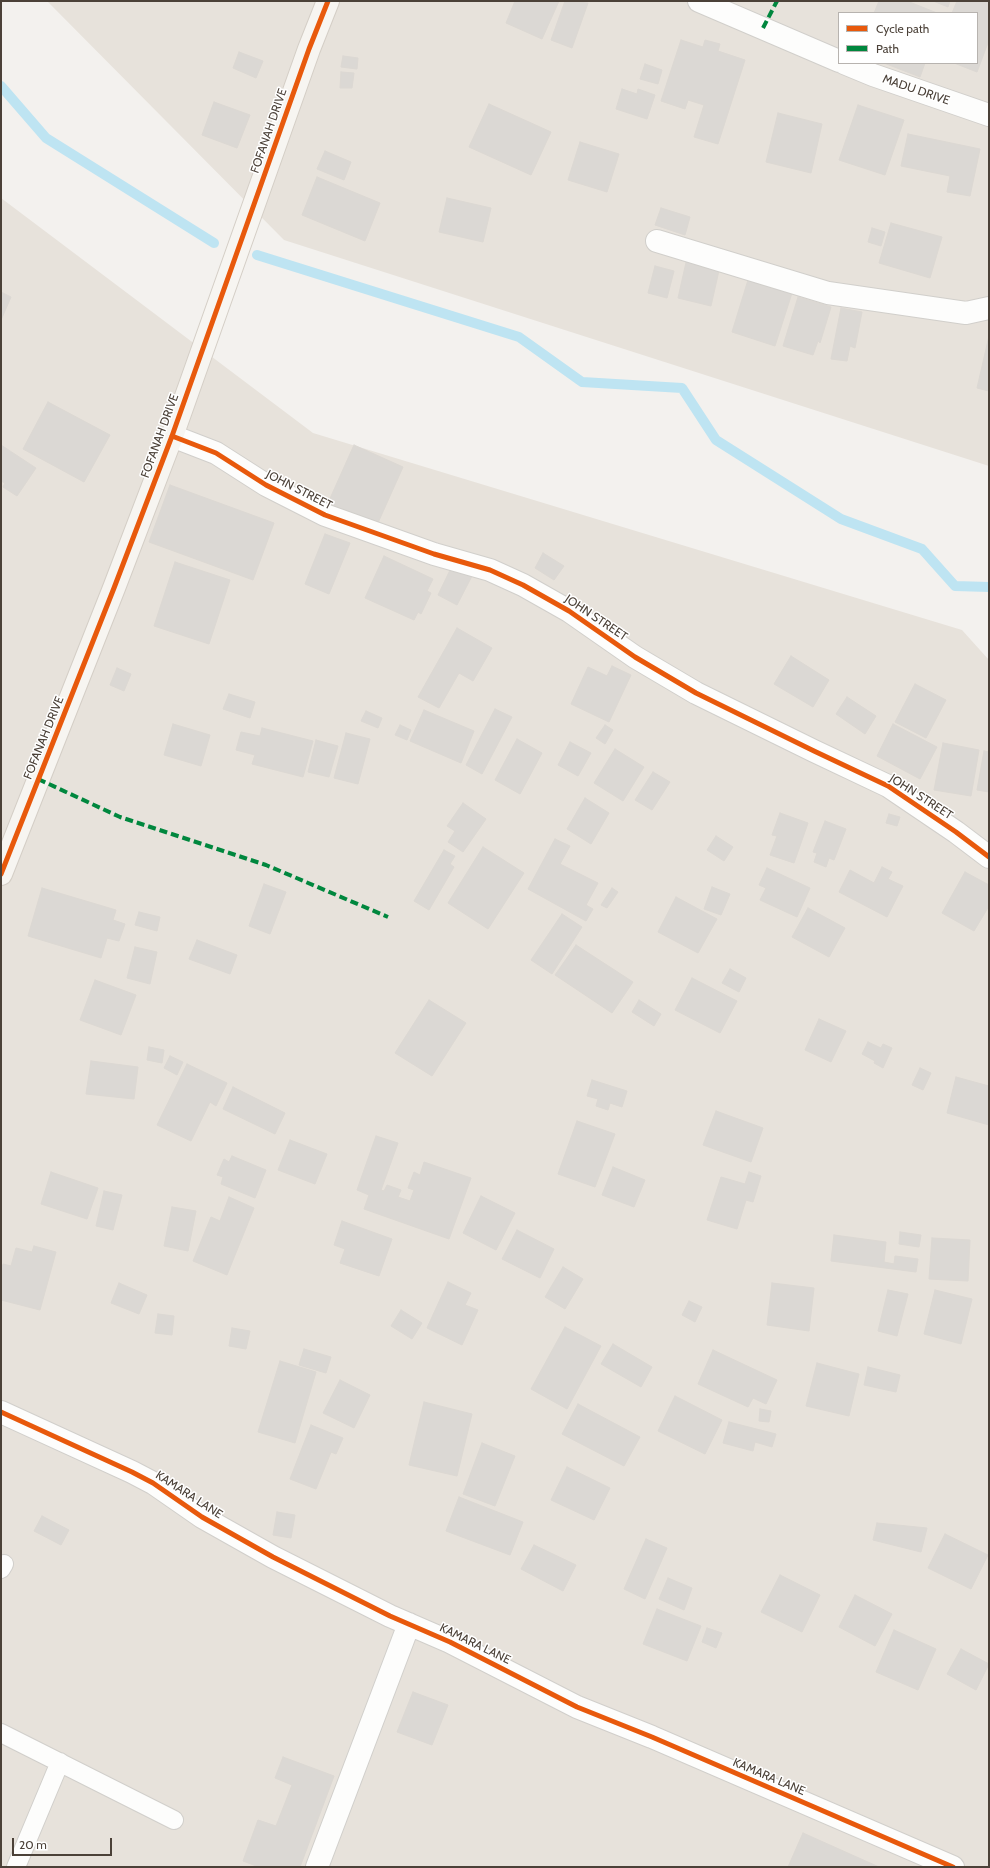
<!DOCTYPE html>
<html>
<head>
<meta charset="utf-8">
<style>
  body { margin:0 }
  #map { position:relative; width:990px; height:1868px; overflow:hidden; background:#f3f1ee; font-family:Cabin,sans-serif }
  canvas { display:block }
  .frame { position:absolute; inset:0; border:2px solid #4b4138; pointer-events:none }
  .legend { position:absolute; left:838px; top:12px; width:140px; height:52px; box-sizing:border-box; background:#fff; border:1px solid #b7b3af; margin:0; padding:5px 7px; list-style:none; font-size:12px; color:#4b4138 }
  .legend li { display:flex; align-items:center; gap:8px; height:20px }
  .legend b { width:20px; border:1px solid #b7b3af }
  .scale { position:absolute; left:12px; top:1838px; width:100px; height:18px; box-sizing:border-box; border:2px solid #4b4138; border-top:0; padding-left:5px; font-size:12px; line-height:14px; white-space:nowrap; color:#4b4138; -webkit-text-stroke:3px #fff; paint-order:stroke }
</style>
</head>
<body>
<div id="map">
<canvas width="990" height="1868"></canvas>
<div class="frame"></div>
<ul class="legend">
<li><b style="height:5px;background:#e8590c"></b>Cycle path</li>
<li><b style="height:5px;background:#00873e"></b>Path</li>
</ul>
<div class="scale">20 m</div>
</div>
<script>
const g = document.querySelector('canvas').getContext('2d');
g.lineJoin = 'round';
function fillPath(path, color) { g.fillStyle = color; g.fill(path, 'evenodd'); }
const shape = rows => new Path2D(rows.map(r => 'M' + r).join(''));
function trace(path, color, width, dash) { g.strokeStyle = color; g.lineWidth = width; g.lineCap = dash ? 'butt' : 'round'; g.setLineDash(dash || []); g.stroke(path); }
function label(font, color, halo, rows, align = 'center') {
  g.font = font + ' Cabin,sans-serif'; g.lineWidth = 3; g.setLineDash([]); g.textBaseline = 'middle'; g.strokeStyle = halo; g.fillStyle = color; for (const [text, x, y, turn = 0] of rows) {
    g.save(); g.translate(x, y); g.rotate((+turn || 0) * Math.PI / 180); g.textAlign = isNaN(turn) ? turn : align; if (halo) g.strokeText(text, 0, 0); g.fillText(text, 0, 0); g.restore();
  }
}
fillPath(shape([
  [47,1,989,1,989,466,284,240],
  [839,13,977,13,977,63,839,63],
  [1,198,313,433,962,630,989,660,989,1867,1,1867]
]), '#e7e2db');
trace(shape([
  [1,86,46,138,214,243],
  [257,255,519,337,582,382,682,388,716,440,841,519,922,549,955,586,989,587]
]), '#bee4f2', 10);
const building = shape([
  [515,1,559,1,542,39,506,23,515,1],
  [565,1,588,3,572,48,551,40,565,1],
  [879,1,907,1,937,13,874,13,879,1],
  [933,1,950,1,948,7,933,1],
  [957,1,989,1,989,40,977,72,954,63,977,63,977,13,952,13,957,1],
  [681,40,703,47,705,40,720,44,718,51,745,60,718,144,694,137,704,105,688,100,685,109,661,101,681,40],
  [239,52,263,61,256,78,233,68,239,52],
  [343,56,358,58,357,69,341,67,343,56],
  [884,63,925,63,920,77,884,63],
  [645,64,662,70,658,84,640,79,645,64],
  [341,72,354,73,352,88,340,88,341,72],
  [622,89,637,94,638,89,655,95,647,119,616,109,622,89],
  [214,102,250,115,237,148,202,135,214,102],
  [489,104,551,132,531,175,469,147,489,104],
  [858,105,904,120,885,175,839,160,858,105],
  [778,113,822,124,811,173,766,162,778,113],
  [908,134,980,149,970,196,947,192,950,176,901,166,908,134],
  [580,142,619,154,607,192,568,180,580,142],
  [325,151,351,162,344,180,317,169,325,151],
  [317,177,380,203,365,241,302,215,317,177],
  [447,198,491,208,483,242,439,232,447,198],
  [661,208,690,217,685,235,655,225,661,208],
  [891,223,942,237,930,278,879,263,891,223],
  [872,228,885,232,881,246,868,242,872,228],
  [687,258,720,266,711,306,678,298,687,258],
  [655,266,674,271,667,298,648,293,655,266],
  [748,280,792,293,775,346,732,332,748,280],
  [1,292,11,297,1,320,1,292],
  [798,297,831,307,820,343,818,341,813,355,783,346,798,297],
  [841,308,862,312,855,348,850,346,847,361,831,359,841,308],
  [989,336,989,391,977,388,989,336],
  [48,402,110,435,84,482,23,449,48,402],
  [1,445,36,468,17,496,3,487,5,483,1,481,1,445],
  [354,445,403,467,377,525,328,503,354,445],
  [170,485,274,523,253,580,149,542,170,485],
  [325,534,350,543,329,594,305,584,325,534],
  [543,553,564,566,554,580,535,568,543,553],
  [384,556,433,579,427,591,431,593,421,614,418,612,414,620,365,598,384,556],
  [175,562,230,580,209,644,154,626,175,562],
  [452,566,472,576,457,605,438,595,452,566],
  [457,628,492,648,473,681,459,673,439,708,418,697,457,628],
  [791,656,829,680,813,707,774,684,791,656],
  [612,666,631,675,609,722,571,704,588,667,607,676,612,666],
  [117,668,131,674,124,691,110,685,117,668],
  [915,684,946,700,926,738,895,722,915,684],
  [229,694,255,702,250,718,223,709,229,694],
  [847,697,876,716,865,734,836,714,847,697],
  [495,709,512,717,482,774,466,765,495,709],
  [424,710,474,731,461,763,410,741,424,710],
  [366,711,382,718,378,728,361,721,366,711],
  [173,724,210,735,201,766,164,755,173,724],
  [893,724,937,747,920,779,877,756,893,724],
  [400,725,411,730,407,740,395,735,400,725],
  [605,725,613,730,605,744,596,738,605,725],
  [262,728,313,741,303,777,252,764,255,755,236,750,241,732,260,736,262,728],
  [346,733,370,739,358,784,334,778,346,733],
  [517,739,542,753,520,794,495,780,517,739],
  [316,740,338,746,329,777,308,772,316,740],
  [570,742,591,753,578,776,558,765,570,742],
  [943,743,979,750,971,796,934,790,943,743],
  [615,749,644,767,623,801,594,783,615,749],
  [984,751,989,752,989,792,977,790,984,751],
  [653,772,670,782,652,810,635,800,653,772],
  [585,798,609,813,591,844,567,829,585,798],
  [463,803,486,819,463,852,448,842,455,831,447,826,463,803],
  [780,813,808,823,794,863,770,855,777,836,772,835,780,813],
  [889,814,900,817,897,826,886,823,889,814],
  [825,821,846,829,834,860,829,858,826,867,814,862,817,853,813,852,825,821],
  [716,836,733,847,724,861,707,850,716,836],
  [555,839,570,846,560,864,598,883,586,905,593,909,586,921,528,889,555,839],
  [483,847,524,873,488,929,448,903,483,847],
  [444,850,455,856,450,864,454,867,429,910,414,901,444,850],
  [882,867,892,872,888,879,903,886,887,917,839,892,850,870,874,883,882,867],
  [767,868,810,888,797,917,760,900,766,888,759,885,767,868],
  [965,872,989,885,989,906,974,931,942,913,965,872],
  [264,884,286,892,270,934,249,926,264,884],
  [712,887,730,894,721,915,704,909,712,887],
  [42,888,116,910,113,920,125,924,119,941,107,938,101,958,28,936,42,888],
  [612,888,618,892,607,908,601,905,612,888],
  [676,897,717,919,698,953,658,932,676,897],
  [808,908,845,928,829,957,792,937,808,908],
  [139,912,160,917,157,931,135,925,139,912],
  [562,914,582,927,552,974,531,960,562,914],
  [197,940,237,955,230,974,189,959,197,940],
  [576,945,633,982,612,1013,555,975,576,945],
  [135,947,157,952,150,984,127,978,135,947],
  [730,969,746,978,739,992,722,983,730,969],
  [692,978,737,1001,720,1033,675,1010,692,978],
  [95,980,136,995,121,1035,80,1020,95,980],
  [429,1000,466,1023,432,1076,395,1053,429,1000],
  [639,1000,661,1014,654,1026,632,1012,639,1000],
  [819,1019,846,1031,831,1062,805,1050,819,1019],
  [868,1042,881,1048,883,1044,892,1048,883,1068,874,1063,875,1061,862,1054,868,1042],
  [149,1047,164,1050,162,1063,147,1060,149,1047],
  [170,1056,183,1062,177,1075,164,1068,170,1056],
  [91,1061,138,1067,134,1099,86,1094,91,1061],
  [187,1064,227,1083,216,1106,210,1102,191,1141,157,1125,187,1064],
  [920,1068,931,1073,923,1090,912,1085,920,1068],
  [956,1077,989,1086,989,1125,947,1113,956,1077],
  [592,1080,627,1091,622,1107,610,1103,608,1110,596,1106,598,1099,587,1096,592,1080],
  [233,1087,285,1113,275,1134,223,1109,233,1087],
  [716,1111,763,1128,751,1162,703,1145,716,1111],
  [577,1121,615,1134,595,1187,558,1174,577,1121],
  [376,1136,398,1143,381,1190,384,1191,387,1185,401,1190,398,1197,410,1201,414,1190,408,1188,414,1172,420,1175,424,1162,471,1178,449,1239,364,1209,369,1195,357,1190,376,1136],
  [290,1140,327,1154,315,1184,278,1170,290,1140],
  [232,1156,266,1170,255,1198,221,1184,223,1177,217,1175,224,1159,229,1162,232,1156],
  [613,1167,645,1180,634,1207,602,1195,613,1167],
  [51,1172,98,1188,87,1219,41,1204,51,1172],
  [749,1172,761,1176,753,1202,746,1200,737,1229,707,1220,721,1177,745,1184,749,1172],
  [104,1191,122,1195,113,1230,96,1226,104,1191],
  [481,1196,515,1213,496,1250,463,1233,481,1196],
  [229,1197,254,1208,227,1275,193,1261,211,1217,220,1221,229,1197],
  [172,1207,196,1211,188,1251,164,1246,172,1207],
  [342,1221,392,1239,379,1276,340,1263,345,1249,334,1245,342,1221],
  [517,1230,554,1249,540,1278,502,1259,517,1230],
  [900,1232,921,1235,919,1247,899,1244,900,1232],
  [834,1235,886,1242,884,1262,894,1264,895,1256,918,1259,916,1272,831,1261,834,1235],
  [932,1238,970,1240,968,1281,929,1279,932,1238],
  [34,1246,56,1252,40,1310,1,1300,1,1271,3,1264,11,1266,16,1248,32,1252,34,1246],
  [563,1267,583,1279,565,1309,545,1297,563,1267],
  [448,1282,471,1293,465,1305,478,1310,462,1345,427,1328,448,1282],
  [119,1283,147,1295,139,1314,111,1303,119,1283],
  [772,1283,814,1288,809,1331,767,1325,772,1283],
  [888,1290,908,1294,897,1336,878,1331,888,1290],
  [935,1290,972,1299,961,1344,924,1334,935,1290],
  [689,1301,702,1307,695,1322,682,1315,689,1301],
  [401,1310,422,1323,412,1339,391,1326,401,1310],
  [158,1314,174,1316,172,1335,155,1333,158,1314],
  [565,1327,601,1346,567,1409,531,1389,565,1327],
  [232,1328,250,1331,246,1349,229,1346,232,1328],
  [613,1344,652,1367,641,1387,601,1364,613,1344],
  [304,1349,331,1357,326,1373,299,1365,304,1349],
  [713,1350,777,1380,766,1404,753,1398,748,1407,698,1384,713,1350],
  [280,1361,316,1372,295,1443,258,1432,280,1361],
  [817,1363,859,1374,849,1416,806,1406,817,1363],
  [868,1367,900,1375,896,1392,864,1385,868,1367],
  [340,1380,370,1395,354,1428,323,1413,340,1380],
  [675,1396,722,1420,705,1454,658,1431,675,1396],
  [424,1402,472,1414,457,1476,409,1465,424,1402],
  [578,1404,640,1437,624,1466,562,1434,578,1404],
  [760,1409,771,1411,769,1422,759,1421,760,1409],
  [729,1422,776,1434,772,1447,755,1442,753,1451,723,1443,729,1422],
  [311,1425,343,1438,336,1454,331,1452,316,1489,290,1479,311,1425],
  [482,1443,515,1456,495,1506,463,1494,482,1443],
  [567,1467,610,1488,594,1520,551,1500,567,1467],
  [459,1497,523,1522,510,1555,446,1531,459,1497],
  [277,1512,295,1515,291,1538,273,1535,277,1512],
  [42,1516,69,1530,61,1545,34,1531,42,1516],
  [877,1523,927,1528,921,1552,873,1540,877,1523],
  [945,1534,988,1555,971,1589,928,1568,945,1534],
  [646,1539,667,1548,645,1599,624,1589,646,1539],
  [534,1545,576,1565,563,1591,521,1569,534,1545],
  [780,1575,820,1595,802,1632,761,1612,780,1575],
  [668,1578,692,1588,684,1610,659,1599,668,1578],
  [855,1595,892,1614,875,1646,839,1627,855,1595],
  [657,1609,701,1626,687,1661,643,1644,657,1609],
  [707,1628,722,1633,716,1648,702,1642,707,1628],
  [894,1630,936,1649,918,1690,876,1672,894,1630],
  [961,1649,989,1664,976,1690,947,1674,961,1649],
  [413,1692,448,1705,432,1745,397,1732,413,1692],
  [283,1757,334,1776,300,1867,259,1867,243,1861,258,1820,276,1826,292,1785,275,1778,283,1757],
  [803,1833,879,1867,788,1867,803,1833]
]);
fillPath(building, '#dbd8d4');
trace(building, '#dcd8d3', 1);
const lane = shape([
  [1,1569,4,1564],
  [1,1733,174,1820],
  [16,1867,60,1762]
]);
const street = shape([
  [699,1,839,61],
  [844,63,873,75,989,115],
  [657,241,828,293,966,313,989,308],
  [172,436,216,453,266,485,325,515,434,554,490,570,523,585,569,611,635,657,696,693,814,751,888,786,956,832,989,857],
  [1,1412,132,1472,153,1483,202,1517,273,1557,390,1616,450,1642,577,1707,652,1737,953,1867],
  [317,1867,409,1624]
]);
const secondary = shape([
  [1,874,114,588,172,436,309,49,328,1]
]);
trace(lane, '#d1cfcb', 20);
trace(street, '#d1cfcb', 24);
trace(secondary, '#d4cec6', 24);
trace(lane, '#fdfdfc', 18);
trace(street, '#fdfdfc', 22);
trace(secondary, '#f7f5f1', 22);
trace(shape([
  [763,28,777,1],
  [38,779,120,817,266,865,388,917]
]), '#00873e', 4, [8, 4]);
trace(shape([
  [172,436,216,453,266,485,325,515,434,554,490,570,523,585,569,611,635,657,696,693,814,751,888,786,956,832,989,857],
  [1,874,114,588,172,436,309,49,328,1],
  [1,1412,132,1472,153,1483,202,1517,273,1557,390,1616,450,1642,577,1707,652,1737,953,1867]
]), '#e8590c', 5);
label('12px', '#4b4138', '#fff', [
  ["MADU DRIVE",916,90,19],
  ["FOFANAH DRIVE",269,131,-71],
  ["FOFANAH DRIVE",160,436,-70],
  ["JOHN STREET",299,490,27],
  ["JOHN STREET",596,618,34],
  ["FOFANAH DRIVE",44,738,-68],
  ["JOHN STREET",921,797,33],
  ["KAMARA LANE",189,1495,33],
  ["KAMARA LANE",475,1644,26],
  ["KAMARA LANE",769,1777,23]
]);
</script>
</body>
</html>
